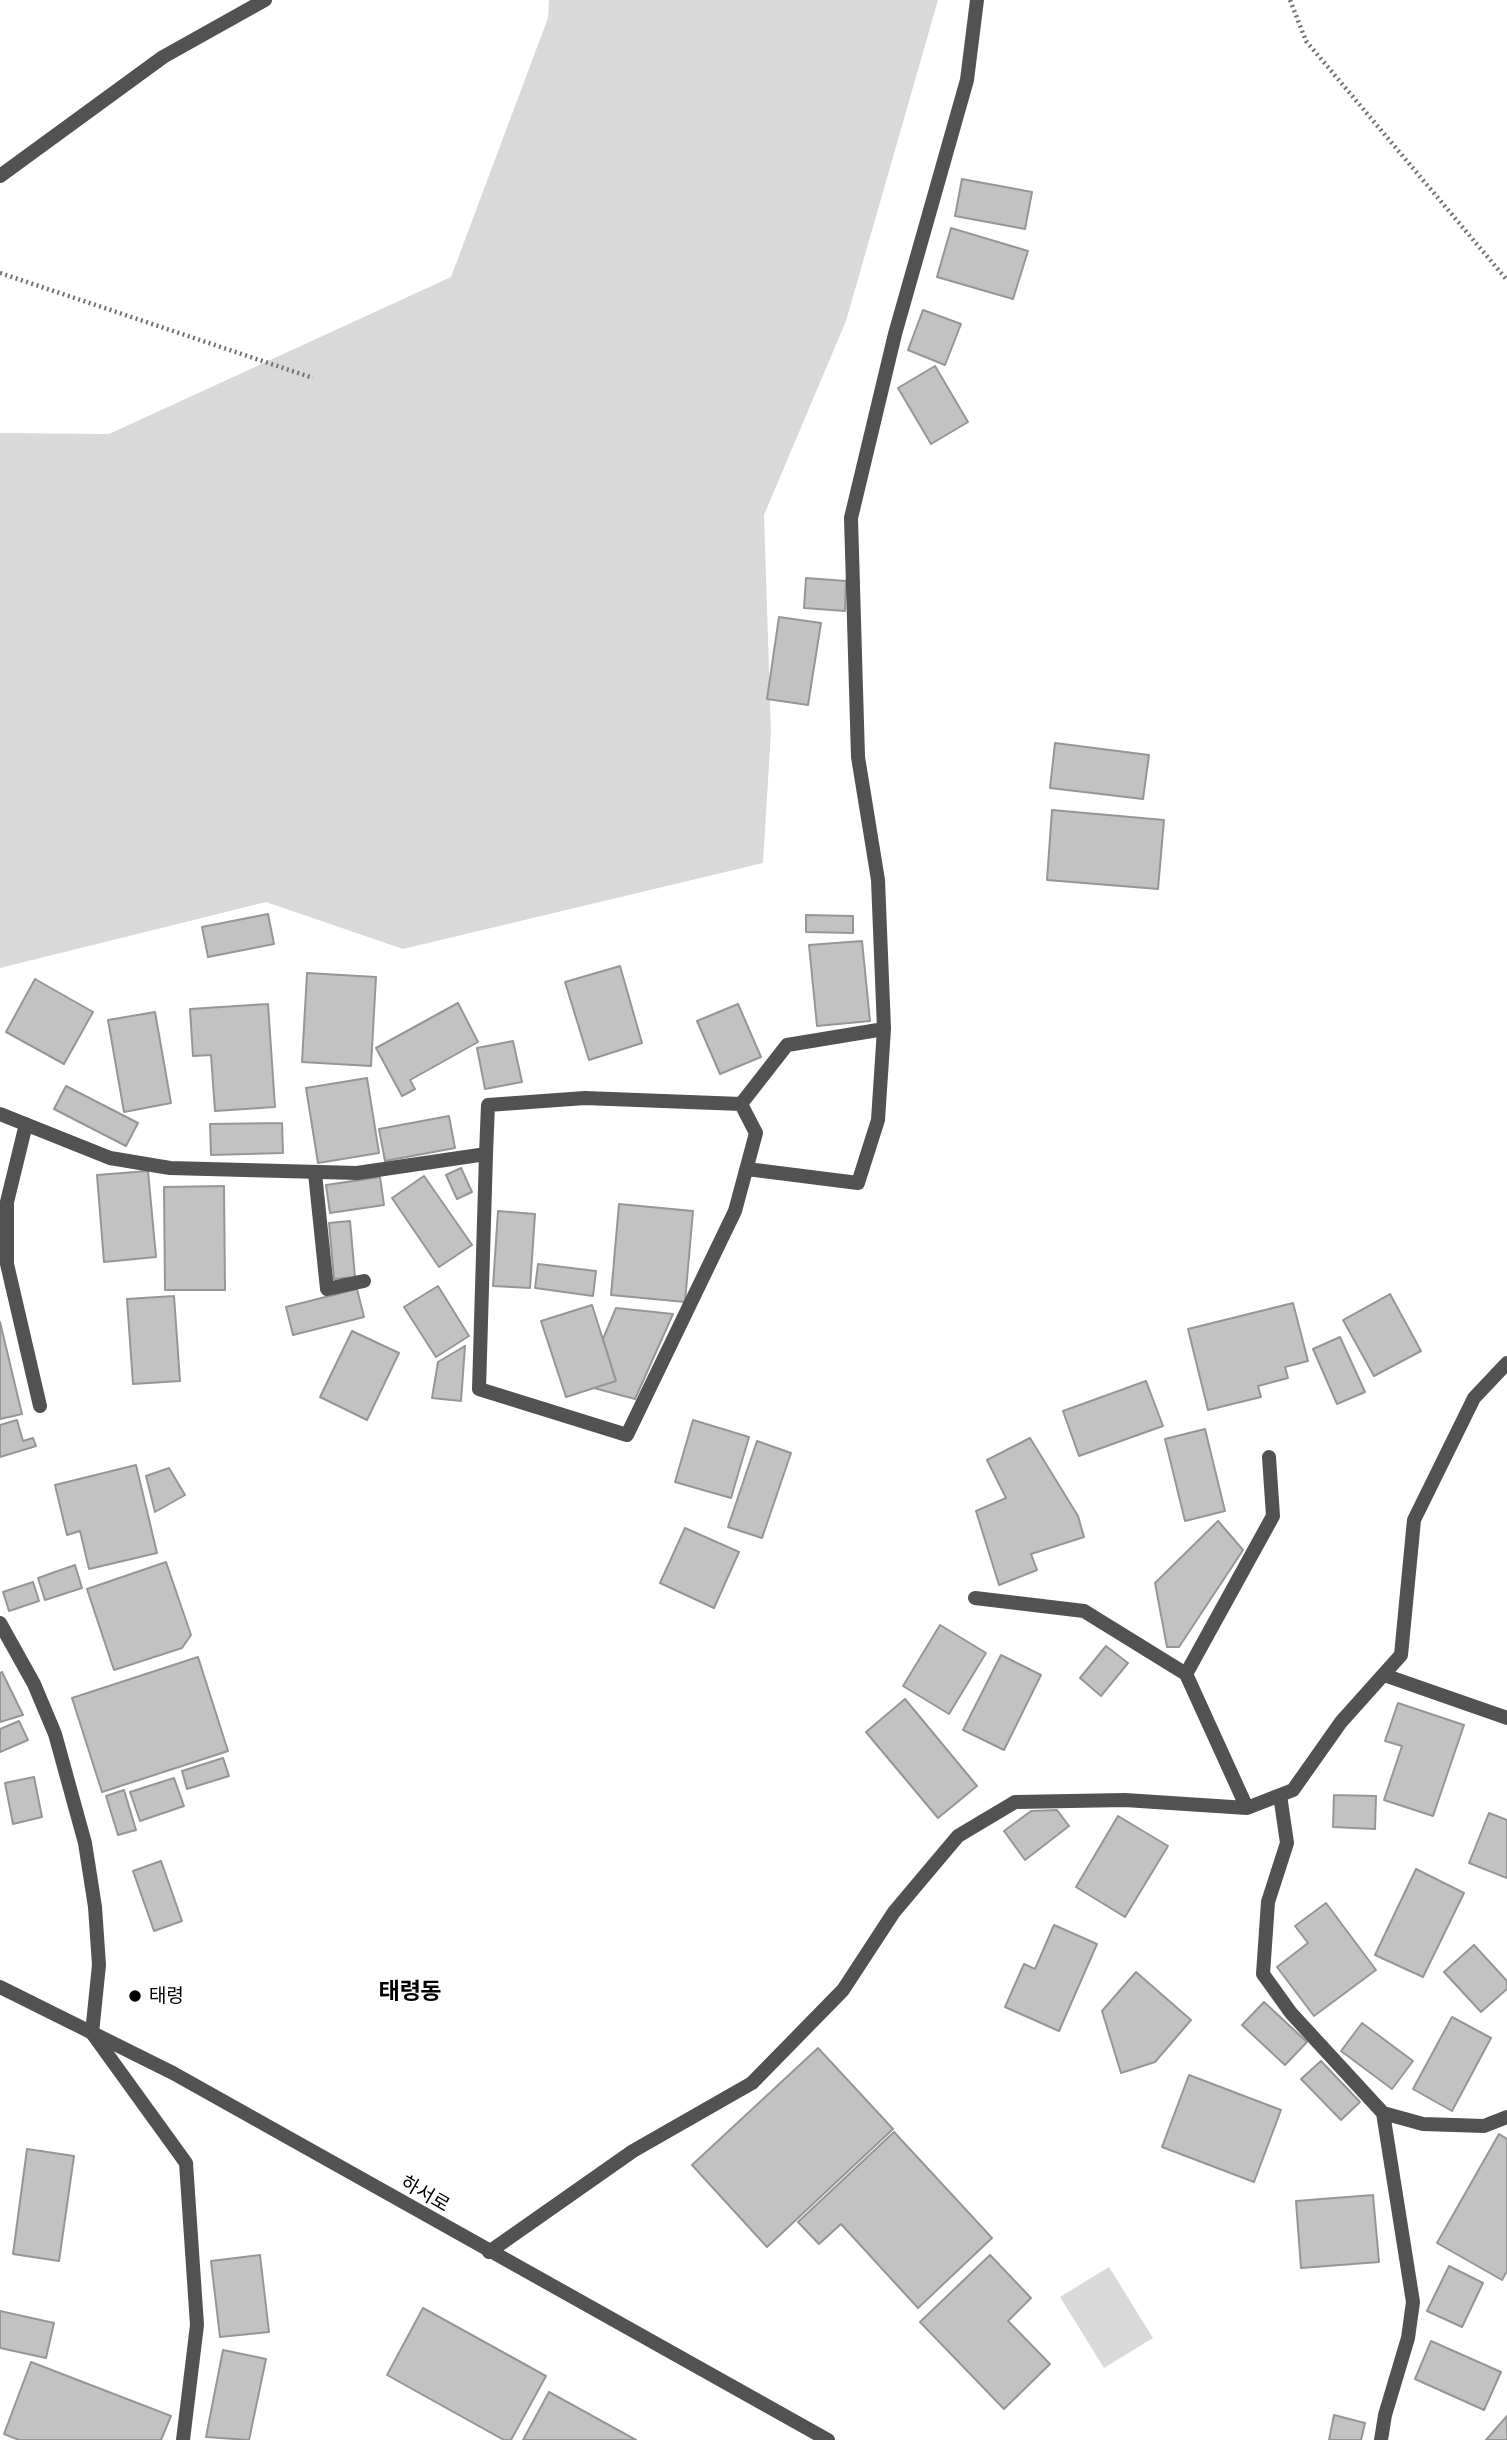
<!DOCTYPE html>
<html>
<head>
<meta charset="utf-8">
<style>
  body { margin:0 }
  canvas { display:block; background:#fff }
</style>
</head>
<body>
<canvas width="1507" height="2440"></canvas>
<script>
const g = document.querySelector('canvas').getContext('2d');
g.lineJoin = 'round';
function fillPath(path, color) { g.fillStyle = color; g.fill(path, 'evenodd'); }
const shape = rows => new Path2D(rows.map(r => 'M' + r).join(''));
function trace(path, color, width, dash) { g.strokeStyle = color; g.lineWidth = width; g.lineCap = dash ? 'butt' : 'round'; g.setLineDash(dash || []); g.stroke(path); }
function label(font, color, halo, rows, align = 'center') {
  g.font = font + ' "Public Sans","Noto Sans KR",sans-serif'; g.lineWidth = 5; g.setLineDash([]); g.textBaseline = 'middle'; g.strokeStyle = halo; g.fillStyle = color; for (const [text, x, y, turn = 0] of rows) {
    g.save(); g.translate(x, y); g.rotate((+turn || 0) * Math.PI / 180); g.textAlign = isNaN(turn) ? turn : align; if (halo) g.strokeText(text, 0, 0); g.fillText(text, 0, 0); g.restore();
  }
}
fillPath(shape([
  [549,0,938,0,846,321,764,515,771,731,763,863,403,949,266,902,0,968,0,433,109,434,451,277,548,18],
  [1109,2267,1153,2338,1104,2368,1060,2297]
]), '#d9d9d9');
const building = shape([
  [962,179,1032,192,1025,229,955,216,962,179],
  [951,228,1028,251,1013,299,937,277,951,228],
  [923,310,961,324,945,365,908,350,923,310],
  [935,366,968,422,931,444,898,388,935,366],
  [806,578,846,581,845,611,804,608,806,578],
  [779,617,821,623,808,705,767,699,779,617],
  [1055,743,1149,755,1143,799,1050,788,1055,743],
  [1052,810,1164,820,1158,889,1047,880,1052,810],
  [268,914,274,944,208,957,202,927,268,914],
  [806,915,853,916,853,933,806,932,806,915],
  [862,941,870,1021,817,1026,809,945,862,941],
  [620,966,642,1043,589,1060,565,982,620,966],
  [307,973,376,977,371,1066,302,1062,307,973],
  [35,979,93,1012,64,1064,6,1032,35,979],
  [458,1003,478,1042,410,1080,415,1089,402,1096,376,1048,458,1003],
  [268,1004,275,1107,215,1111,211,1055,193,1056,190,1009,268,1004],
  [738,1004,761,1057,720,1074,697,1021,738,1004],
  [155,1012,171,1103,124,1112,108,1020,155,1012],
  [513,1041,522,1082,485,1089,477,1048,513,1041],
  [367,1078,379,1153,318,1163,306,1088,367,1078],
  [66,1086,138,1123,126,1146,54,1109,66,1086],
  [449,1116,455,1148,385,1161,379,1129,449,1116],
  [282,1123,283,1153,211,1155,210,1124,282,1123],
  [461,1168,472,1192,457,1199,446,1175,461,1168],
  [148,1171,156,1257,104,1262,97,1175,148,1171],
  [424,1176,472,1245,439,1267,392,1198,424,1176],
  [380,1177,384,1205,330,1213,326,1185,380,1177],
  [224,1186,225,1290,165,1290,164,1187,224,1186],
  [619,1204,693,1211,685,1302,611,1295,619,1204],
  [498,1211,535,1214,530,1288,493,1286,498,1211],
  [350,1221,355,1277,334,1279,329,1223,350,1221],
  [538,1264,596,1271,593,1296,535,1288,538,1264],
  [438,1286,469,1336,436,1357,404,1307,438,1286],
  [357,1289,364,1317,293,1335,286,1307,357,1289],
  [1390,1294,1421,1351,1374,1376,1343,1320,1390,1294],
  [174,1296,180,1381,133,1384,127,1299,174,1296],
  [1293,1303,1308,1361,1285,1367,1288,1378,1258,1386,1261,1397,1208,1410,1188,1329,1293,1303],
  [592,1305,616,1381,566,1397,541,1321,592,1305],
  [616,1308,673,1314,635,1399,594,1388,616,1381,603,1339,616,1308],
  [0,1322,22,1414,0,1419,0,1322],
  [352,1331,399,1353,367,1420,320,1397,352,1331],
  [1340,1337,1365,1392,1337,1404,1313,1349,1340,1337],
  [465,1346,461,1401,432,1398,438,1362,465,1346],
  [1146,1381,1163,1426,1079,1456,1063,1411,1146,1381],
  [17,1420,23,1441,33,1438,36,1446,0,1457,0,1425,17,1420],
  [693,1420,749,1437,731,1498,675,1482,693,1420],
  [1205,1429,1225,1511,1185,1521,1165,1439,1205,1429],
  [1030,1438,1078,1516,1084,1537,1031,1554,1037,1570,999,1585,976,1511,1006,1498,987,1460,1030,1438],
  [757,1441,791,1453,762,1538,728,1527,757,1441],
  [136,1465,157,1553,89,1569,80,1531,67,1535,55,1485,136,1465],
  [169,1468,185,1495,155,1512,146,1476,169,1468],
  [1218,1521,1243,1550,1179,1647,1167,1647,1155,1583,1218,1521],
  [685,1528,739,1552,714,1608,660,1583,685,1528],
  [166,1562,191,1635,182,1648,114,1670,87,1589,166,1562],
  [75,1565,82,1588,45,1600,38,1578,75,1565],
  [33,1582,39,1601,9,1611,3,1592,33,1582],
  [940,1625,986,1653,949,1714,903,1686,940,1625],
  [1106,1646,1128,1663,1101,1696,1080,1678,1106,1646],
  [1001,1655,1041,1675,1004,1750,963,1730,1001,1655],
  [198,1657,228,1751,102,1792,72,1698,198,1657],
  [2,1672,23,1715,0,1722,0,1673,2,1672],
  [905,1699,977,1786,938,1818,866,1732,905,1699],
  [1398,1703,1464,1725,1433,1816,1384,1800,1402,1746,1385,1741,1398,1703],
  [19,1721,28,1740,0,1752,0,1729,19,1721],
  [223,1758,229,1776,187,1789,182,1771,223,1758],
  [34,1777,42,1817,13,1824,5,1783,34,1777],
  [174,1778,184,1806,140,1821,130,1792,174,1778],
  [124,1790,136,1830,118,1835,106,1796,124,1790],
  [1334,1795,1376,1796,1375,1829,1333,1827,1334,1795],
  [1057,1810,1069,1826,1025,1860,1004,1831,1031,1811,1057,1810],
  [1489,1813,1507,1820,1507,1878,1469,1863,1489,1813],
  [1118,1816,1168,1846,1125,1917,1076,1887,1118,1816],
  [161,1861,182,1921,154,1931,133,1871,161,1861],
  [1416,1869,1464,1893,1423,1977,1375,1955,1416,1869],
  [1326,1903,1376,1970,1314,2016,1277,1967,1308,1943,1295,1926,1326,1903],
  [1054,1925,1097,1944,1059,2031,1005,2007,1024,1964,1035,1969,1054,1925],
  [1474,1945,1507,1981,1507,1989,1481,2012,1444,1972,1474,1945],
  [1136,1972,1191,2020,1155,2062,1121,2073,1102,2011,1136,1972],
  [1264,2002,1307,2042,1285,2065,1242,2025,1264,2002],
  [1452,2017,1491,2038,1452,2111,1413,2089,1452,2017],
  [1362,2023,1413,2061,1392,2089,1341,2051,1362,2023],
  [818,2048,893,2129,767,2247,692,2165,818,2048],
  [1321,2061,1360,2102,1341,2120,1301,2079,1321,2061],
  [1189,2075,1281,2110,1254,2182,1162,2147,1189,2075],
  [894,2132,992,2238,918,2308,841,2224,819,2244,798,2222,894,2132],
  [1499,2134,1507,2139,1507,2271,1502,2280,1437,2243,1499,2134],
  [27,2149,74,2156,59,2261,13,2254,27,2149],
  [1373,2195,1379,2262,1301,2268,1296,2201,1373,2195],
  [260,2255,269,2332,220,2337,211,2261,260,2255],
  [990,2255,1031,2298,1008,2321,1050,2364,1004,2409,920,2322,990,2255],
  [1449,2266,1483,2283,1462,2327,1427,2311,1449,2266],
  [423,2308,546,2376,511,2440,504,2440,387,2375,423,2308],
  [0,2311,54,2323,46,2358,0,2348,0,2311],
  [1431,2341,1501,2372,1484,2410,1415,2379,1431,2341],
  [223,2350,266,2359,249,2440,206,2437,223,2350],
  [31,2362,171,2416,161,2440,19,2440,4,2434,31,2362],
  [549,2392,636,2440,523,2440,549,2392],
  [1334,2415,1365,2423,1361,2440,1329,2440,1334,2415],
  [1507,2416,1507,2440,1486,2440,1507,2416]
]);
fillPath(building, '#c2c2c2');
trace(building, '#969696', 2);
trace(shape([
  [1290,0,1306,41,1507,280],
  [0,273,313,378]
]), '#747474', 4.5, [2, 3.5]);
trace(shape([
  [315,1173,327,1289,364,1281]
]), '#525252', 14);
trace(shape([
  [0,176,163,57,265,0],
  [741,1104,787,1045,884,1029,878,880,858,757,851,518,895,334,967,80,977,0],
  [0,1114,110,1158,170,1168,357,1173,486,1154,488,1105,585,1098,741,1104],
  [26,1124,7,1202,7,1264,40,1406],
  [486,1154,479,1389,627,1435,735,1211,756,1133,741,1104],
  [747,1169,858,1183,878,1120,884,1029],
  [975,1598,1084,1611,1186,1674],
  [0,1623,34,1684,55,1734,85,1843,95,1907,99,1965,92,2033,186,2163,197,2325,183,2440],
  [1384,1675,1507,1718],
  [1280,1795,1287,1843,1268,1902,1263,1974,1291,2013,1383,2113,1423,2124,1484,2126,1507,2117],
  [1247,1808,1186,1674,1273,1516,1269,1457],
  [489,2252,633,2151,752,2083,843,1990,894,1912,958,1836,1015,1802,1125,1800,1247,1808,1293,1790,1341,1722,1401,1655,1414,1520,1474,1398,1507,1363],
  [1381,2440,1385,2415,1408,2338,1413,2302,1383,2113]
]), '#525252', 14);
trace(shape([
  [0,1987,173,2073,828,2440]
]), '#525252', 14);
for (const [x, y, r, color] of [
  [135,1996,7,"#000"]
]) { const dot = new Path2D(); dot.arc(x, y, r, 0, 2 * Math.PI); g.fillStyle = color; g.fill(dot); trace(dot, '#fff', 2.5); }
label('19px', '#000', '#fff', [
  ["태령",149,1996]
], 'left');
label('19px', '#000', '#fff', [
  ["하서로",425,2194,30]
]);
label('bold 23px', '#000', '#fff', [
  ["태령동",410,1992]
]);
</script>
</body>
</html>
